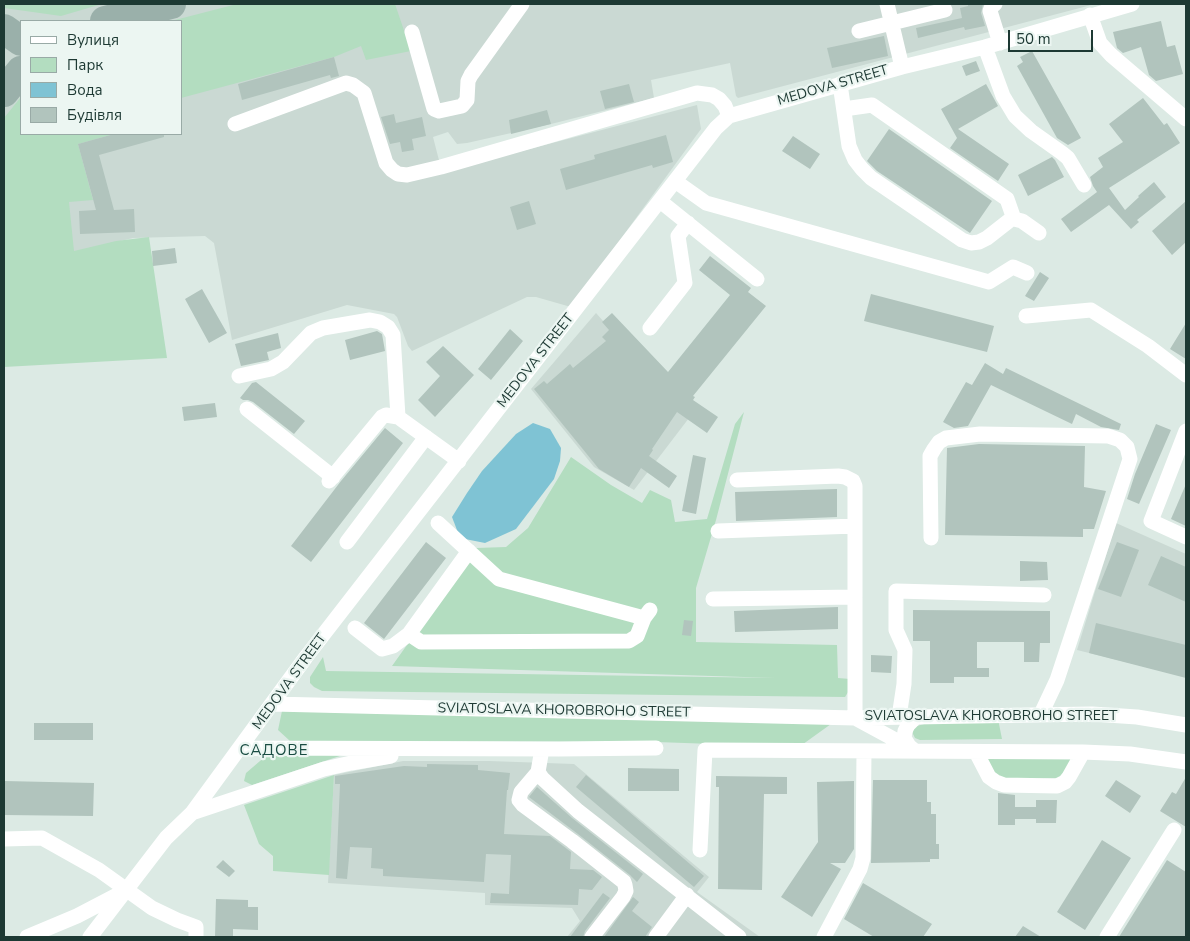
<!DOCTYPE html>
<html>
<head>
<meta charset="utf-8">
<style>
  body { margin:0 }
  #map { position:relative; width:1190px; height:941px; overflow:hidden; background:#dceae4; font-family:"Nunito Sans",sans-serif }
  canvas { display:block }
  .frame { position:absolute; inset:0; border:5px solid #1d3933; pointer-events:none }
  .legend { position:absolute; left:20px; top:20px; width:162px; height:115px; box-sizing:border-box; background:#ecf6f2; border:1px solid #99aaa6; margin:0; padding:6px 9px; list-style:none; font-size:15px; color:#1d3933 }
  .legend li { display:flex; align-items:center; gap:10px; height:25px }
  .legend b { width:25px; border:1px solid #99aaa6 }
  .scale { position:absolute; left:1008px; top:30px; width:85px; height:22px; box-sizing:border-box; border:2px solid #1d3933; border-top:0; padding-left:6px; font-size:15px; line-height:18px; white-space:nowrap; color:#1d3933; -webkit-text-stroke:4px #ecf6f2; paint-order:stroke }
</style>
</head>
<body>
<div id="map">
<canvas width="1190" height="941"></canvas>
<div class="frame"></div>
<ul class="legend">
<li><b style="height:6px;background:#fff"></b>Вулиця</li>
<li><b style="height:14px;background:#b3ddc0"></b>Парк</li>
<li><b style="height:14px;background:#7fc3d4"></b>Вода</li>
<li><b style="height:14px;background:#b1c4bd"></b>Будівля</li>
</ul>
<div class="scale">50 m</div>
</div>
<script>
const g = document.querySelector('canvas').getContext('2d');
g.lineJoin = 'round';
function fillPath(path, color) { g.fillStyle = color; g.fill(path, 'evenodd'); }
const shape = rows => new Path2D(rows.map(r => 'M' + r).join(''));
function trace(path, color, width, dash) { g.strokeStyle = color; g.lineWidth = width; g.lineCap = dash ? 'butt' : 'round'; g.setLineDash(dash || []); g.stroke(path); }
function label(font, color, halo, rows, align = 'center') {
  g.font = font + ' "Nunito Sans",sans-serif'; g.lineWidth = 4.5; g.setLineDash([]); g.textBaseline = 'middle'; g.strokeStyle = halo; g.fillStyle = color; for (const [text, x, y, turn = 0] of rows) {
    g.save(); g.translate(x, y); g.rotate((+turn || 0) * Math.PI / 180); g.textAlign = isNaN(turn) ? turn : align; if (halo) g.strokeText(text, 0, 0); g.fillText(text, 0, 0); g.restore();
  }
}
fillPath(shape([
  [4,4,1095,4,738,98,736,96,730,63,651,80,654,98,551,124,467,143,457,144,448,132,433,137,442,172,697,105,701,129,571,307,536,297,527,297,412,351,408,346,397,317,394,314,347,305,232,340,214,243,205,236,133,238,74,252,4,257],
  [21,21,181,21,181,134,21,134],
  [596,313,689,418,634,490,594,467,531,389],
  [1116,523,1186,554,1186,677,1077,650],
  [403,761,489,761,574,764,709,877,697,892,760,937,567,937,580,921,572,908,485,905,485,893,328,883,334,775]
]), '#cad9d3');
fillPath(shape([
  [4,4,102,4,61,16,4,8],
  [237,4,395,4,411,51,366,60,361,46,334,57,181,98,181,21,171,21],
  [21,97,21,134,114,134,78,144,93,200,69,202,74,251,116,241,149,237,167,358,4,367,4,118],
  [744,412,716,520,696,588,696,642,837,645,838,678,850,679,850,689,845,697,322,691,314,687,310,683,310,677,323,657,326,671,776,678,392,666,476,548,506,547,528,528,571,457,611,485,642,503,650,490,671,500,675,522,707,519,735,424],
  [282,711,831,724,799,747,656,742,290,741,278,730],
  [998,719,1002,739,920,740,915,738,913,734,913,727,939,720],
  [349,753,252,785,244,781,246,773,267,755],
  [983,756,1075,757,1061,778,999,779],
  [334,775,329,875,273,871,273,856,259,844,244,805]
]), '#b3ddc0');
fillPath(shape([
  [533,423,550,429,561,448,560,461,554,479,516,529,485,543,460,538,452,517,467,493,482,471,516,434]
]), '#7fc3d4');
trace(shape([
  [105,21,171,4],
  [4,29,21,41],
  [4,92,21,71]
]), '#9ab0aa', 30);
fillPath(shape([
  [968,4,983,4,981,13,985,26,965,30,964,27,918,38,916,28,962,18,960,8,968,6],
  [1161,21,1167,47,1175,45,1183,74,1156,81,1149,75,1141,47,1123,53,1117,48,1113,32],
  [884,36,888,56,832,68,827,48],
  [1032,51,1081,138,1068,145,1057,138,1017,66,1023,62,1020,57],
  [334,57,339,76,331,78,330,75,242,100,238,84],
  [976,61,980,71,966,76,962,66],
  [629,84,634,102,605,109,600,91],
  [986,84,998,106,958,129,1009,164,998,181,950,148,957,138,941,109],
  [1143,98,1164,125,1167,123,1180,143,1109,188,1125,210,1139,197,1138,196,1154,182,1166,197,1137,220,1139,222,1131,229,1109,205,1071,232,1061,219,1097,192,1093,186,1090,177,1103,167,1098,158,1123,142,1109,124],
  [547,110,551,124,511,134,509,120],
  [394,114,396,123,422,117,426,136,412,139,414,150,402,152,400,142,390,144,381,117],
  [889,129,992,201,970,233,877,171,867,161],
  [114,134,164,134,164,137,99,155,114,210,134,209,135,232,80,234,79,211,96,210,78,144],
  [666,135,673,162,653,168,652,165,566,190,560,169,595,159,594,155],
  [793,136,820,154,810,169,782,151],
  [1052,157,1055,160,1064,177,1028,196,1018,175],
  [529,201,536,224,517,230,510,207],
  [1186,201,1186,242,1172,255,1152,231],
  [175,248,177,263,153,266,152,251],
  [710,256,751,288,748,292,766,306,693,396,695,397,693,400,718,417,707,433,677,412,652,449,653,450,649,456,677,476,669,488,641,468,629,487,599,469,534,389,544,381,547,384,570,364,573,368,606,341,602,337,609,330,602,322,612,313,668,372,730,295,699,270],
  [1040,272,1049,278,1034,301,1025,296],
  [202,289,227,333,209,343,185,299],
  [871,294,994,326,987,352,864,321],
  [1186,323,1186,359,1170,349],
  [510,329,523,341,491,380,478,369],
  [377,331,382,334,385,351,350,360,345,340],
  [278,333,281,348,267,352,269,360,241,366,235,344],
  [443,346,474,375,435,417,418,400,440,376,426,362],
  [985,363,1003,374,1006,368,1121,424,1119,430,1101,427,1076,414,1072,424,991,385,968,426,954,428,943,422,966,382,972,385],
  [256,382,305,421,294,434,253,402,248,400,243,400,240,398,252,383],
  [215,403,217,417,184,421,182,407],
  [1156,424,1171,430,1139,504,1127,499,1135,474],
  [385,428,403,443,311,562,291,546,341,481],
  [979,444,1085,446,1084,487,1106,491,1094,529,1083,529,1083,537,945,535,947,448],
  [693,455,706,458,696,514,682,511],
  [1186,484,1186,526,1171,519],
  [837,489,837,517,736,521,735,492],
  [426,542,446,558,384,639,364,623],
  [1117,542,1139,550,1121,597,1098,589],
  [1161,556,1186,567,1186,602,1148,585],
  [1020,561,1047,562,1048,580,1020,581],
  [838,607,838,629,735,632,734,611],
  [913,610,1050,611,1050,643,1040,643,1039,662,1024,662,1024,642,977,642,977,668,989,668,989,677,954,677,954,683,930,683,930,641,913,641],
  [684,620,693,621,691,636,682,635],
  [1096,623,1186,645,1186,678,1089,653],
  [871,655,892,656,891,673,871,672],
  [34,723,93,723,93,740,34,740],
  [427,764,478,765,478,770,510,773,508,790,507,790,504,834,550,836,571,852,570,869,593,870,602,877,592,890,579,889,578,905,490,903,491,893,509,894,511,855,486,854,484,882,383,876,383,869,371,868,372,848,350,847,347,879,336,878,340,784,335,784,335,776,404,766,427,767],
  [628,768,679,769,679,791,628,791],
  [586,775,704,876,694,887,576,787],
  [716,776,787,777,787,794,764,794,762,890,718,889,719,787,716,787],
  [1186,777,1186,827,1160,811,1172,792,1176,794],
  [873,780,927,780,927,802,931,802,931,814,936,814,936,844,939,844,939,859,930,859,930,862,871,863],
  [1116,780,1141,796,1130,813,1105,796],
  [4,781,94,783,93,816,4,815],
  [854,781,854,849,845,863,830,863,841,869,812,917,781,897,818,842,817,782],
  [537,787,572,818,643,874,637,882,630,875,578,834,529,797],
  [998,793,1015,795,1015,807,1036,807,1036,800,1057,800,1056,823,1036,823,1036,819,1015,819,1015,825,998,825],
  [1102,840,1131,858,1085,930,1057,912],
  [223,860,235,871,229,877,216,867],
  [1167,860,1186,872,1186,937,1119,937],
  [863,883,932,924,923,937,874,937,844,919],
  [603,893,610,898,585,931,583,937,570,937],
  [633,897,639,902,632,911,652,927,647,934,645,937,604,937],
  [216,899,248,900,248,907,258,907,258,930,233,929,233,937,215,937],
  [1023,926,1041,937,1015,937]
]), '#b1c4bd');
trace(shape([
  [887,4,902,67],
  [995,4,992,6,990,11,1000,43],
  [1090,15,1100,43,1111,55,1186,119],
  [859,31,945,10],
  [412,32,434,109,439,111,462,106,467,100,468,81,471,75,522,4],
  [985,47,1003,96,1015,116,1031,131,1062,153,1068,158,1084,185],
  [840,84,849,146,855,160,862,169,871,178,962,240,971,243,979,242,987,238,1010,220,1014,219,1022,221,1039,233],
  [844,109,872,105,1007,199,1014,219],
  [235,124,346,83,353,85,364,93,386,163,392,170,398,174,407,175,441,167,697,93,712,95,719,99,725,106,729,116],
  [675,181,706,203,989,282,1013,267,1027,273],
  [660,201,757,279],
  [1026,316,1091,310,1148,346,1186,375],
  [650,328,685,283,678,236,688,223],
  [239,376,271,369,283,362,311,333,323,328,370,320,380,322,388,327,393,335,398,417],
  [247,409,333,477],
  [1186,431,1151,521,1186,537],
  [737,480,838,476,845,477,853,481,855,486,855,718],
  [329,481,382,417,386,415,398,417,459,461],
  [438,523,499,579,644,618],
  [718,531,855,526],
  [931,538,930,456,934,449,939,442,946,438,980,434,1108,436,1120,440,1127,447,1130,459,1057,680,1041,714],
  [347,542,426,437],
  [713,599,855,597],
  [355,628,382,649,393,646,409,634,469,551],
  [409,634,421,642,629,641,637,636,644,618,650,610],
  [273,704,855,718,1092,714,1137,717,1186,725],
  [899,717,904,684,905,650,896,630,896,591,1044,595],
  [855,718,914,750],
  [240,748,559,749,656,748],
  [542,749,538,772,542,778,578,811,739,937],
  [914,750,909,746,904,738,905,731,908,725,916,717],
  [976,752,989,777,996,782,1004,785,1057,786,1065,782,1069,777,1083,752],
  [538,772,521,792,519,800,523,805,572,841,624,882,625,885,626,891,623,897,592,937],
  [192,813,324,769,351,763,391,756],
  [4,839,42,838,99,870,152,908,177,920,196,927,196,937],
  [700,850,705,750,1083,752,1130,754,1186,762],
  [27,937,77,916,123,892],
  [90,937,166,838,192,813,306,657,716,128,729,116,902,67,985,47,1132,4],
  [656,937,687,895],
  [824,937,860,869,863,858,864,751],
  [1107,937,1174,830]
]), '#fff', 15);
label('14px', '#1d3933', '#ecf6f2', [
  ["MEDOVA STREET",833,86,-16],
  ["MEDOVA STREET",536,361,-52],
  ["MEDOVA STREET",290,682,-54],
  ["SVIATOSLAVA KHOROBROHO STREET",564,711,1],
  ["SVIATOSLAVA KHOROBROHO STREET",991,717]
]);
g.letterSpacing = '1px';
label('15px', '#194c42', '#ecf6f2', [
  ["САДОВЕ",274,751]
]);
g.letterSpacing = '0px';
</script>
</body>
</html>
